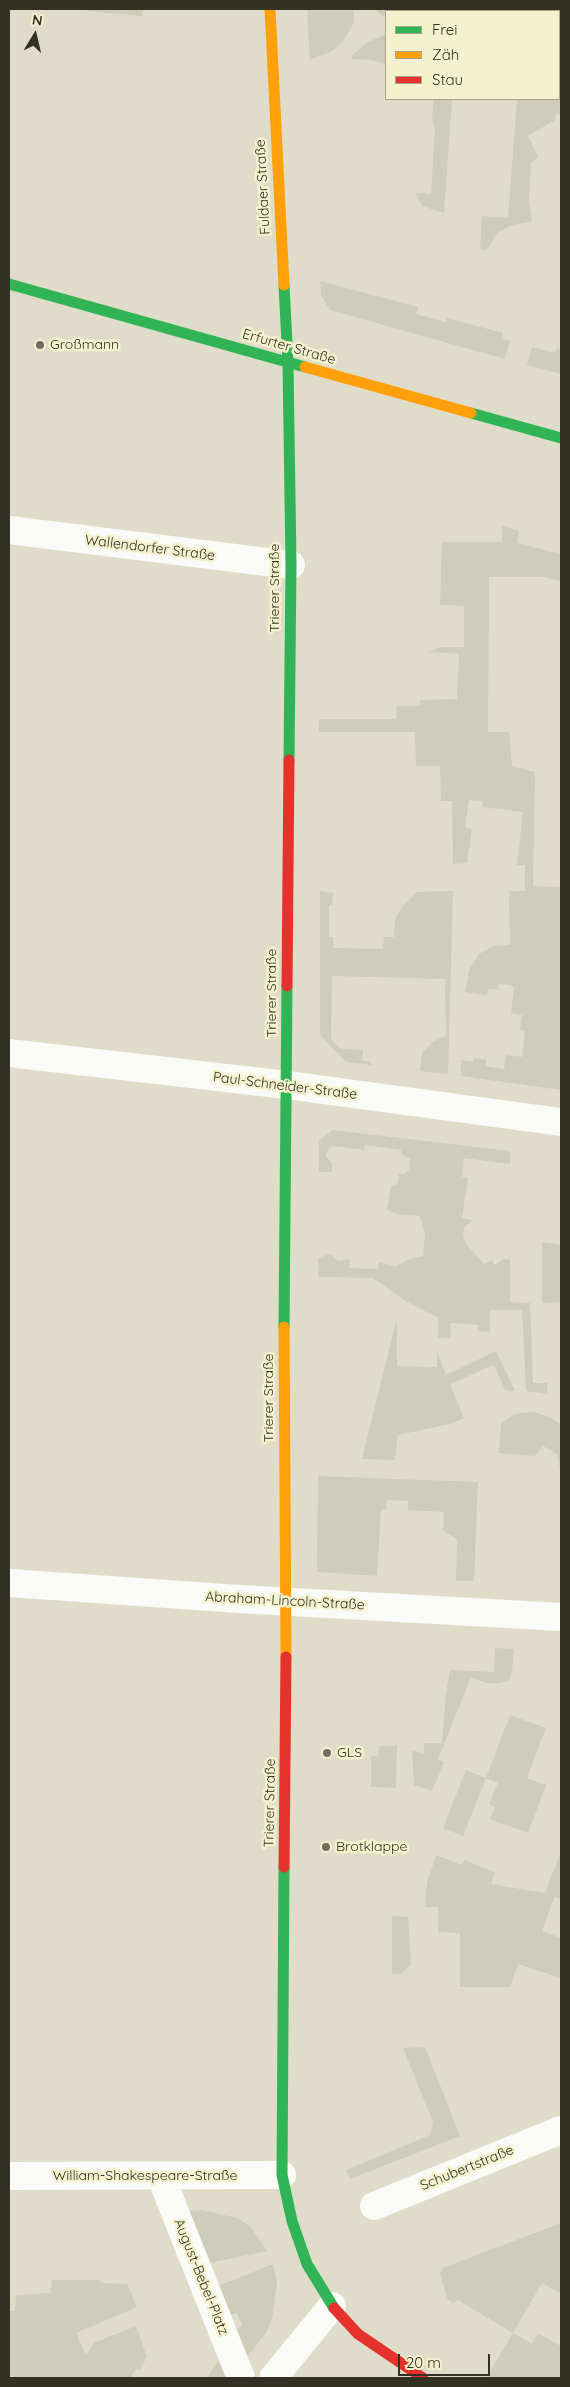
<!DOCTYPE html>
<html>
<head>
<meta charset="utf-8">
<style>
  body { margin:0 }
  #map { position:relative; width:570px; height:2387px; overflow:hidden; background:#dfddc9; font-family:Quicksand,sans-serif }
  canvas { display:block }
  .frame { position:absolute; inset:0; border:10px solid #323123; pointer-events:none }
  .legend { position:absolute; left:385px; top:10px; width:175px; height:90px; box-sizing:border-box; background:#f4f2ce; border:1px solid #a6a58a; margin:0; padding:6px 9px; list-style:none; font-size:15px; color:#323123 }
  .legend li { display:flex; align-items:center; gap:10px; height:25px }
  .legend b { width:25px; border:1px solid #a6a58a }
  .north { position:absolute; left:10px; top:10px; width:50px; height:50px; -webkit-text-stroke:4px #f4f2ce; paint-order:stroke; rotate:9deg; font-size:14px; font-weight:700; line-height:20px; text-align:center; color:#323123 }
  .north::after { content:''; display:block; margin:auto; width:18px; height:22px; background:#323123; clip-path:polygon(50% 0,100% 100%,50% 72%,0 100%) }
  .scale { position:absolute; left:398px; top:2354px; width:92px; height:22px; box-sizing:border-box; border:2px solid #323123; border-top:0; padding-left:6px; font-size:15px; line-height:18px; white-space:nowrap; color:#323123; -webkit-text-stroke:4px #f4f2ce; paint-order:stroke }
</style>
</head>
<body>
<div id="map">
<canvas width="570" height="2387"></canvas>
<div class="frame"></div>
<ul class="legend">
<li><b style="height:6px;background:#30b455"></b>Frei</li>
<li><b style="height:6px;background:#ff9f0a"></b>Zäh</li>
<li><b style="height:6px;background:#e5322d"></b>Stau</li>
</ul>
<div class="north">N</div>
<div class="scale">20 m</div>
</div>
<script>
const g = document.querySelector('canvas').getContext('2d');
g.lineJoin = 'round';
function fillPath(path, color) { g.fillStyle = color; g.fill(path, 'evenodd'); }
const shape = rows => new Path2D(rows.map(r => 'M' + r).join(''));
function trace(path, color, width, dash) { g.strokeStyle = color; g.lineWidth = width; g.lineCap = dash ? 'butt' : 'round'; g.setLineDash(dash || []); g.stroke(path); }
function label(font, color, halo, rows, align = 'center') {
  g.font = font + ' Quicksand,sans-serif'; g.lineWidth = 5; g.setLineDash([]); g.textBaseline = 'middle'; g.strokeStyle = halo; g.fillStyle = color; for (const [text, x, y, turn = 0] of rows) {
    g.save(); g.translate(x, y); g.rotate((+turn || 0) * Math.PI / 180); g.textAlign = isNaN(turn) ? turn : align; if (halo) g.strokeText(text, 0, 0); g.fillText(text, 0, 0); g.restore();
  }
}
fillPath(shape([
  [87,9,143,9,142,16,87,11],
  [307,9,353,9,354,22,342,43,332,51,310,60],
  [377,9,445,9,443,11,386,11,386,16,383,16,378,13],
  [491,9,561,9,561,41,559,41,559,11,491,11],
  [386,34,386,64,370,60,352,59,351,57,366,43],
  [559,88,561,89,561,115,556,114,555,120,528,136,538,157,531,163,529,202,532,221,513,225,498,232,486,251,480,249,482,216,508,218,517,99,559,99],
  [434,99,452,99,444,213,422,206,415,193,431,194,435,129,432,118],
  [320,281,418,307,416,314,446,322,447,318,503,333,502,339,510,341,505,359,330,310,321,295],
  [532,347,555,353,557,348,561,349,561,374,527,365],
  [502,526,519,531,517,543,561,554,560,581,543,577,489,577,488,732,509,732,512,766,535,772,533,886,561,887,561,1090,461,1076,461,1060,473,1062,474,1058,486,1060,486,1066,504,1069,506,1055,522,1057,525,1031,520,1030,522,1015,511,1013,514,986,499,984,498,990,488,989,487,995,465,992,469,970,479,954,493,946,510,945,509,891,525,891,525,865,517,865,523,812,482,807,483,801,469,800,465,827,472,829,467,863,453,864,452,801,441,801,440,766,416,766,415,732,319,732,319,719,396,719,397,706,419,706,420,700,457,699,459,654,428,652,441,647,464,647,464,606,440,605,442,542,502,542],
  [320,891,333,893,332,905,329,905,329,937,333,937,333,948,383,949,384,937,394,937,395,919,402,907,417,892,453,891,448,1074,420,1071,422,1053,433,1042,446,1035,445,979,332,976,331,1039,341,1049,363,1050,363,1061,370,1061,372,1065,346,1062,320,1035],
  [333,1130,510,1151,510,1164,464,1158,462,1177,468,1178,462,1218,473,1220,464,1228,463,1236,467,1245,484,1264,492,1260,495,1265,504,1259,510,1260,510,1302,530,1303,533,1383,547,1383,547,1394,526,1391,522,1310,490,1310,490,1332,478,1331,478,1325,451,1323,450,1338,438,1338,438,1318,404,1300,373,1278,319,1277,318,1258,330,1254,338,1261,349,1259,349,1268,378,1269,379,1262,395,1267,409,1259,423,1256,425,1234,420,1216,396,1214,387,1210,391,1186,397,1184,399,1174,405,1174,409,1170,410,1159,401,1154,401,1150,365,1145,364,1150,334,1146,329,1147,326,1156,332,1163,332,1172,319,1172,319,1141],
  [542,1242,561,1245,561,1302,542,1303],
  [397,1318,397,1366,437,1367,437,1351,446,1375,496,1351,515,1391,505,1390,494,1365,450,1384,464,1418,450,1424,398,1435,395,1460,362,1459],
  [534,1412,550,1417,561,1425,561,1473,557,1454,543,1446,535,1456,499,1453,501,1424,514,1414],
  [318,1476,478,1482,474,1581,456,1581,457,1539,443,1531,444,1512,408,1510,408,1501,387,1500,386,1510,381,1509,377,1576,317,1572],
  [495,1648,514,1649,512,1671,509,1680,500,1683,486,1683,471,1677,438,1759,444,1762,432,1791,414,1785,412,1751,424,1753,424,1743,442,1743,446,1694,450,1670,494,1672],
  [510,1715,546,1728,527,1778,546,1785,528,1833,490,1819,495,1807,489,1804,498,1783,486,1778,463,1836,443,1828,466,1770,486,1778],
  [379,1746,397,1746,396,1788,371,1787,371,1756,378,1756],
  [561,1851,561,1899,554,1897,542,1931,561,1938,561,1978,518,1964,510,1987,460,1987,460,1933,438,1932,438,1907,425,1907,427,1883,436,1855,462,1865,464,1860,495,1872,491,1884,545,1893],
  [392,1916,408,1917,411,1964,402,1974,392,1974],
  [425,2047,460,2136,350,2179,346,2170,430,2135,433,2122,403,2048],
  [202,2210,237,2218,250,2226,267,2251,209,2263,188,2211],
  [561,2223,561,2294,542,2283,513,2333,532,2344,538,2333,561,2346,561,2378,486,2378,513,2333,458,2300,453,2303,448,2300,440,2274,443,2268],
  [273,2264,277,2283,272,2319,266,2333,247,2357,236,2329,242,2326,237,2313,230,2315,218,2286],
  [52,2280,100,2280,101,2283,127,2284,137,2307,76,2333,86,2355,94,2343,136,2326,147,2357,140,2370,136,2369,130,2378,15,2378,9,2374,9,2311,15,2311,16,2295,51,2293],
  [219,2360,226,2378,207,2378]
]), '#cecdb9');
trace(shape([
  [9,530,291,565],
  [9,1053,287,1085,561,1122],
  [9,1583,239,1599,561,1617],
  [9,2176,282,2175],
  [161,2177,241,2378],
  [374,2206,561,2130],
  [273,2378,332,2306]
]), '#fafaf7', 28);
trace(shape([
  [9,284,305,367],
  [284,285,288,363,291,565,289,760],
  [471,413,561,438],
  [284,1327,287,986],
  [284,1867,282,2175,292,2221,307,2264,334,2308]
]), '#30b455', 11);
trace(shape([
  [270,9,284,285],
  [305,367,471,413],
  [284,1327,286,1657]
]), '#ff9f0a', 11);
trace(shape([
  [287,986,289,760],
  [284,1867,286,1657],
  [334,2308,358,2334,423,2378]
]), '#e5322d', 11);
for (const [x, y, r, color] of [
  [40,345,5,"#6f6d5d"],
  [327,1753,5,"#6f6d5d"],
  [326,1847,5,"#6f6d5d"]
]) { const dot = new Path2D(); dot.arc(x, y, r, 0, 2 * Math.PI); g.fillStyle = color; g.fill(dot); trace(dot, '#f4f2ce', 2); }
label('14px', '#323123', '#f4f2ce', [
  ["Fuldaer Straße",263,187,-93],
  ["Erfurter Straße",289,347,16],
  ["Wallendorfer Straße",150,548,7],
  ["Trierer Straße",275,588,-90],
  ["Trierer Straße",272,993,-90],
  ["Paul-Schneider-Straße",285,1086,7],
  ["Trierer Straße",269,1398,-90],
  ["Abraham-Lincoln-Straße",285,1601,3],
  ["Trierer Straße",270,1803,-89],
  ["Schubertstraße",467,2168,-22],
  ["William-Shakespeare-Straße",145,2176],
  ["August-Bebel-Platz",201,2277,68]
]);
label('14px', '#323123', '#f4f2ce', [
  ["Großmann",50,345],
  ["GLS",337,1753],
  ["Brotklappe",336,1847]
], 'left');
</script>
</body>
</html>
